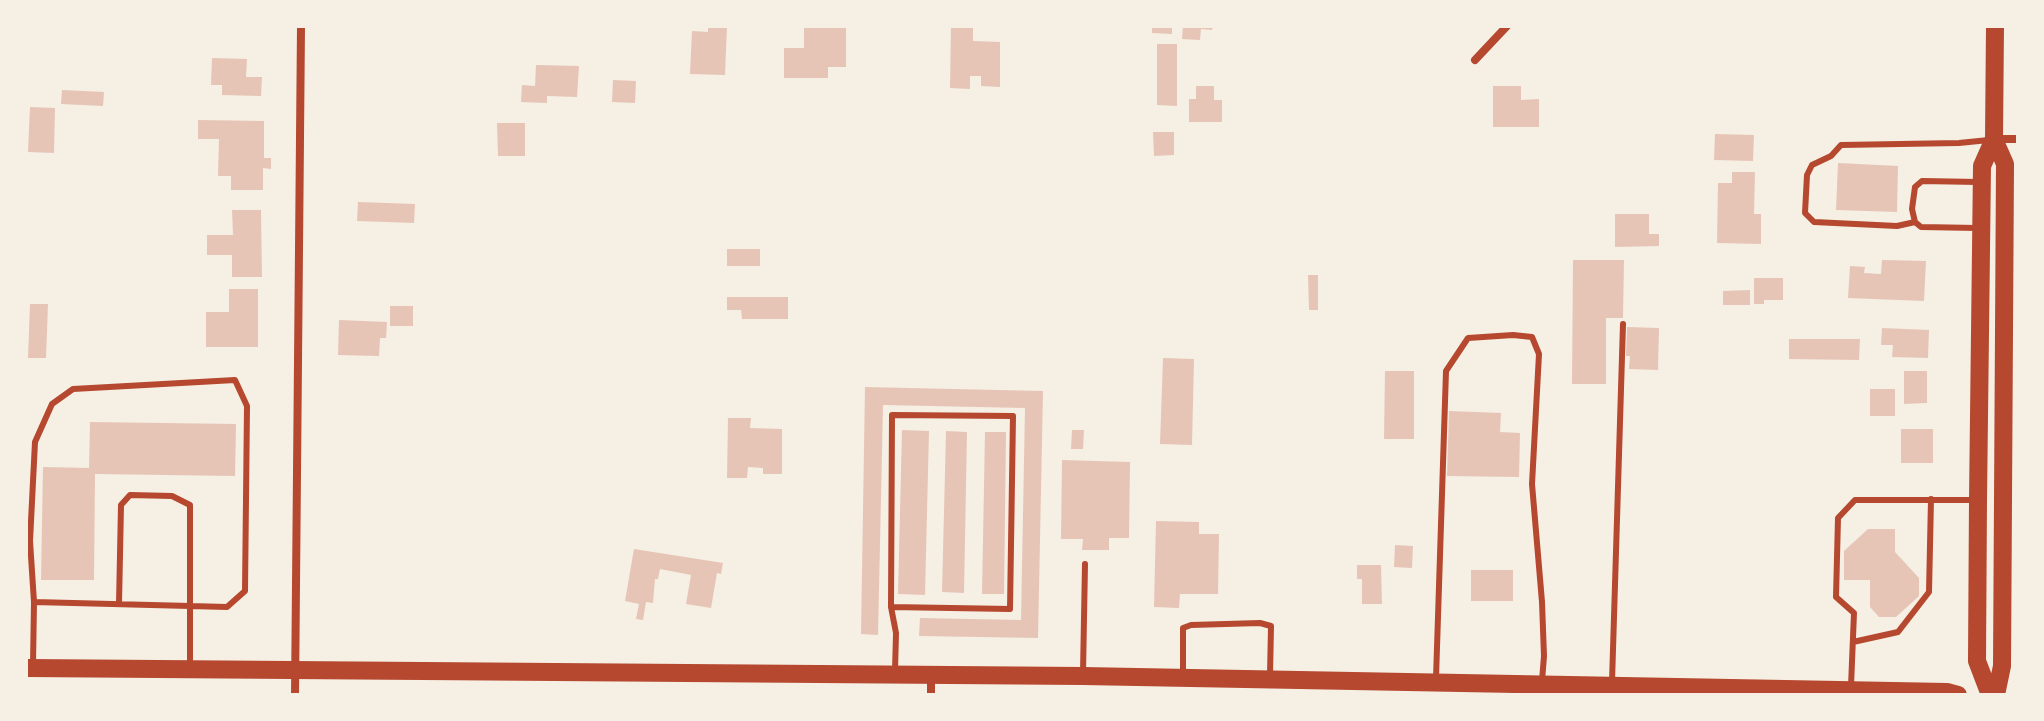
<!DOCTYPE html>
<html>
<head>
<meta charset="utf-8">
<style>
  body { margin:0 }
  #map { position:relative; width:2044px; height:721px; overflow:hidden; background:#f6efe4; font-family:"DejaVu Sans",sans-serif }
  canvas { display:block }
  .frame { position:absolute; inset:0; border:28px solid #f6efe4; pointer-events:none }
</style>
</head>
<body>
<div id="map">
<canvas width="2044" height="721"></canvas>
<div class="frame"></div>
</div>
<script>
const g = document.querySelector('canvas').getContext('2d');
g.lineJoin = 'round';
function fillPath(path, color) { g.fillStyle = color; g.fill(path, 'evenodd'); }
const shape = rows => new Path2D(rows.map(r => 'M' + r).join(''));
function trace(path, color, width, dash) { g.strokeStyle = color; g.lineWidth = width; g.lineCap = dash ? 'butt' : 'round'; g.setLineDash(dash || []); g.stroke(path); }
fillPath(shape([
  [708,26,727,26,725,75,690,74,692,31,708,32],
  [804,26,846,26,846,67,828,67,828,78,784,78,784,48,804,48],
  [951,26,973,26,973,41,1000,42,1000,87,981,86,981,76,970,76,970,89,950,88],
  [1152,26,1172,26,1172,34,1152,33],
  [1183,26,1213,26,1212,30,1201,29,1200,40,1182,39],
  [1157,44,1177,44,1177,106,1157,105],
  [212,58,247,59,246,77,262,77,261,96,222,95,222,85,211,85],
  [536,65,579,66,577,97,547,96,547,103,521,102,522,85,535,86],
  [613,80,636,81,635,103,612,102],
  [1196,86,1214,86,1214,100,1222,100,1222,122,1189,122,1189,99,1196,99],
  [1493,86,1521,86,1521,100,1539,99,1539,127,1493,127],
  [62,90,104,92,103,106,61,104],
  [30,107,55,108,54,153,28,152],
  [198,120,264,121,264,158,271,158,271,169,263,168,263,190,231,190,231,176,218,176,219,139,198,139],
  [497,123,525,123,525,156,498,156],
  [1153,132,1174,132,1174,155,1154,156],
  [1715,134,1754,135,1753,161,1714,160],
  [1838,163,1898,166,1897,212,1836,210],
  [1732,172,1755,172,1754,214,1761,214,1761,244,1717,243,1718,183,1732,183],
  [358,202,415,204,414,223,357,221],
  [232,210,261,210,262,277,232,277,232,255,207,255,207,235,233,235],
  [1615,214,1649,214,1649,234,1659,234,1659,246,1615,247],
  [727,249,760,249,760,266,727,266],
  [1573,260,1624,260,1623,318,1606,318,1606,384,1572,384],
  [1882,260,1926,261,1924,301,1848,298,1850,266,1865,267,1864,273,1881,274],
  [1308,275,1318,275,1318,310,1309,310],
  [1754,278,1783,278,1783,300,1764,300,1764,304,1754,304],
  [229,289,258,289,258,347,206,347,206,312,229,312],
  [1750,290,1750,305,1723,305,1723,291],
  [727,297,788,297,788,319,742,319,741,310,727,310],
  [30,304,48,304,46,358,28,358],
  [390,306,413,306,413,326,390,326],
  [339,320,387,322,386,338,380,338,379,356,338,355],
  [1627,327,1659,328,1658,370,1629,369,1630,356,1626,356],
  [1882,328,1929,330,1928,358,1892,357,1893,345,1881,345],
  [1789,339,1860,339,1859,360,1789,359],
  [1163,358,1194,359,1192,445,1160,444],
  [1385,371,1414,371,1414,439,1384,439],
  [1904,371,1927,371,1927,403,1904,404],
  [865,387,1043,391,1038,638,919,636,920,618,1021,620,1025,408,883,405,878,635,861,634],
  [1870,389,1895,389,1895,416,1870,416],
  [1449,411,1501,413,1500,432,1520,433,1519,477,1447,476],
  [728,418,751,418,750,428,782,429,782,474,763,474,763,468,748,467,747,478,727,478],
  [90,422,236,424,235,476,95,474,94,580,41,580,43,467,89,468],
  [1901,429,1933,429,1933,463,1901,463],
  [902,430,929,431,925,595,898,594],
  [1072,430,1084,430,1083,449,1071,449],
  [946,431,967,432,964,593,942,592],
  [985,432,1006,432,1004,594,982,594],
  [1062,460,1130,462,1129,538,1109,538,1109,550,1082,550,1083,539,1061,539],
  [1156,521,1199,522,1199,534,1219,534,1218,594,1180,594,1179,608,1154,607],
  [1868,529,1895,529,1895,552,1919,578,1919,596,1896,617,1879,617,1870,607,1870,580,1844,580,1844,551],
  [1395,545,1413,546,1412,568,1394,567],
  [634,549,723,563,721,574,717,573,711,608,686,604,691,575,660,569,658,579,655,579,653,603,646,602,643,620,636,619,639,604,625,601],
  [1357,565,1381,565,1382,604,1362,604,1362,579,1357,579],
  [1471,570,1513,570,1513,601,1471,601]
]), '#e6c5b7');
trace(shape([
  [1915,222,1897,226,1814,222,1805,213,1807,175,1812,165,1831,156,1841,145,1959,143,1989,140],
  [1977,228,1921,227,1915,222,1912,209,1915,187,1922,181,1978,182],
  [34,602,30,541,35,442,52,404,73,389,235,380,247,406,245,591,227,607,190,606,190,505,172,496,130,495,121,505,119,604],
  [891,607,1010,609,1013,416,892,415,891,607,896,633,895,671],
  [1853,642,1898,632,1929,592,1931,499],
  [33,665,34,602,190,606,190,668],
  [1083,673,1085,564],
  [1183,674,1183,628,1191,625,1260,623,1271,626,1270,675],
  [1436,678,1446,371,1468,338,1513,335,1532,337,1539,354,1532,484,1542,602,1544,656,1542,681],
  [1612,682,1623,324],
  [1851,686,1854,613,1836,597,1838,518,1855,500,1974,500]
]), '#b5482f', 6);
trace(shape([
  [1475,60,1507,26],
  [1995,139,2018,139],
  [295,695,301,26],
  [931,695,931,676]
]), '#b5482f', 8);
trace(shape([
  [1994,139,2005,164,2002,666,1996,695],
  [26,668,1083,676,1947,692,1958,695],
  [1990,695,1977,661,1978,500,1982,166,1994,139,1995,26]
]), '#b5482f', 18);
</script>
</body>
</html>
